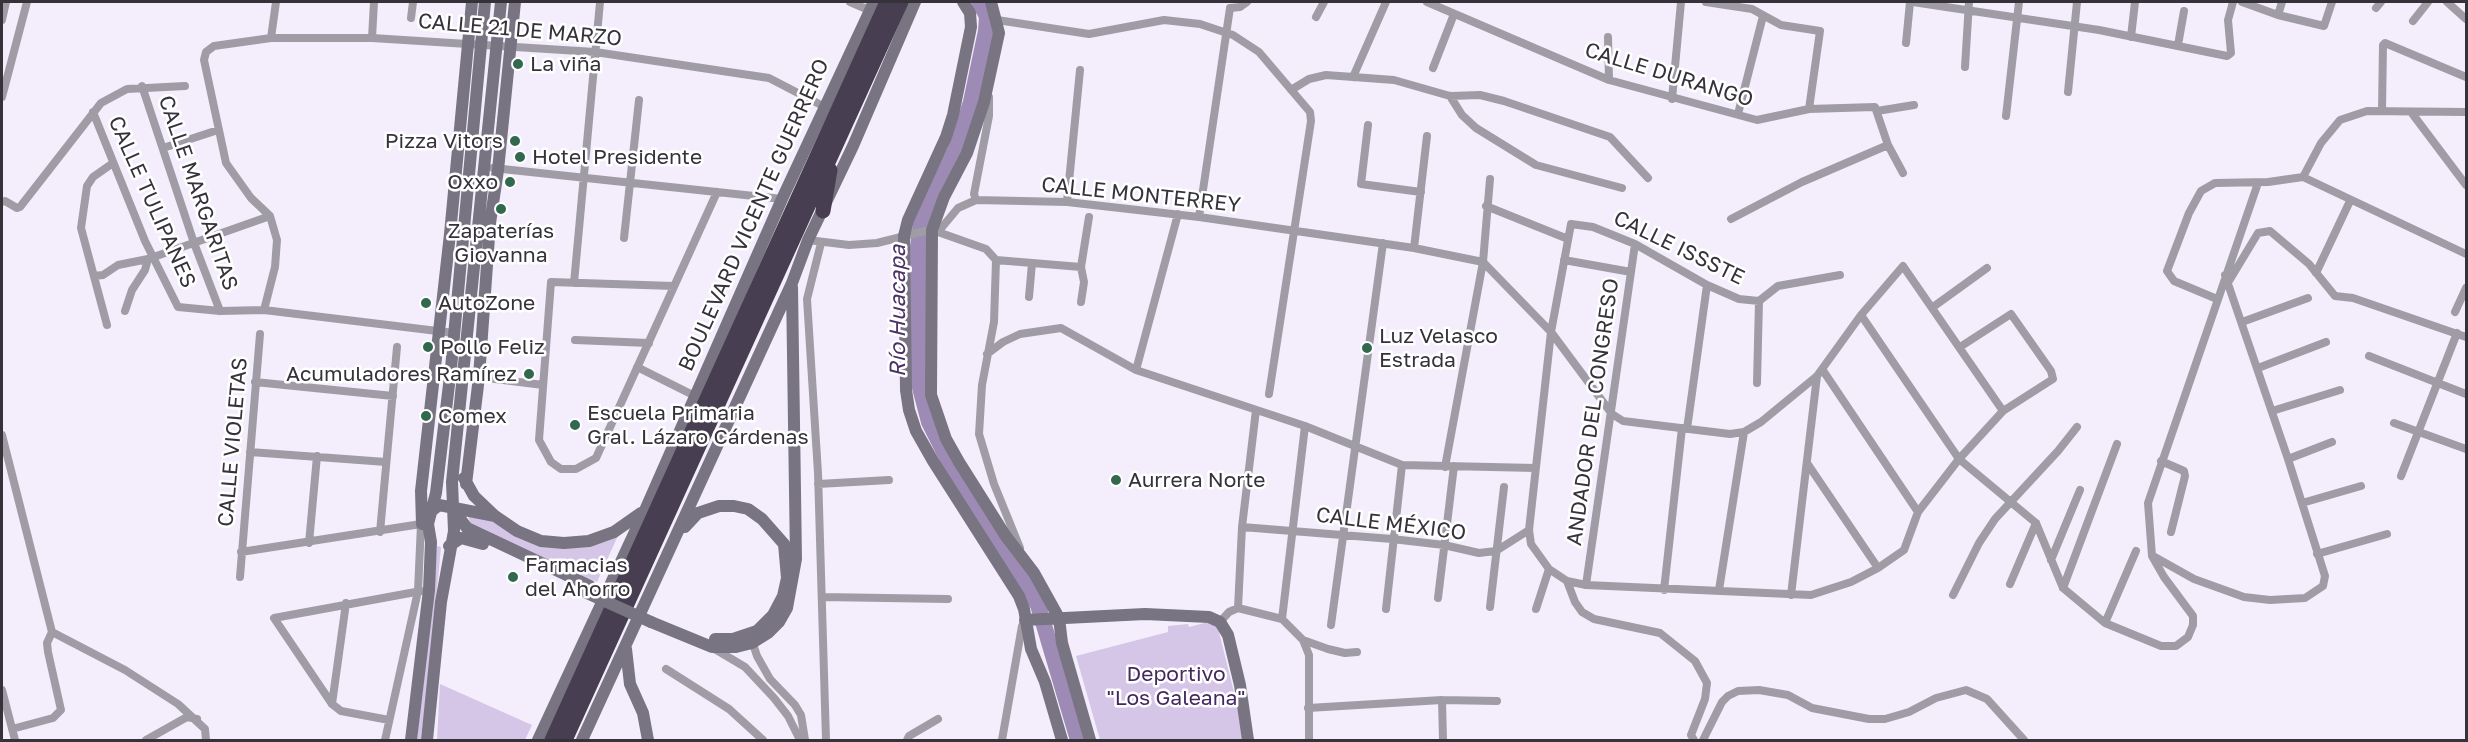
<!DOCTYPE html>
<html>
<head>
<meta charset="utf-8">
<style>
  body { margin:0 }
  #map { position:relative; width:2468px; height:742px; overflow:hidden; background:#f4eefc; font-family:"Golos Text",sans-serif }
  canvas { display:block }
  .frame { position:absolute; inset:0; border:3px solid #35323a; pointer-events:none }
</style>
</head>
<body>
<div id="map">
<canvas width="2468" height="742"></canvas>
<div class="frame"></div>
</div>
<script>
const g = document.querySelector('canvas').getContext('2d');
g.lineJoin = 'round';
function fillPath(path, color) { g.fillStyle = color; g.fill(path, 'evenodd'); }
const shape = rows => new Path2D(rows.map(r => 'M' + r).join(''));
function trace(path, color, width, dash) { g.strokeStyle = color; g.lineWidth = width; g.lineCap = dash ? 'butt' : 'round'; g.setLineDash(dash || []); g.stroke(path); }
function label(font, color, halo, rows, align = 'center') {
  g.font = font + ' "Golos Text",sans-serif'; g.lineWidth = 5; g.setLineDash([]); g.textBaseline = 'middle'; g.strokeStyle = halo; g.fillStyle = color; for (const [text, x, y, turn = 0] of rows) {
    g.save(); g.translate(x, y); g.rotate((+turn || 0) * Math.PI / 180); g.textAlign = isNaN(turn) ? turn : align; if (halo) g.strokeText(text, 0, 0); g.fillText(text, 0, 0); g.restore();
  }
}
fillPath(shape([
  [475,513,559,544,621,529,597,582,471,525,468,516],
  [437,546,441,547,433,633,421,740,417,740],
  [1216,620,1246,740,1100,740,1076,656,1168,632,1168,626,1188,624,1189,627],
  [440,684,532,725,525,740,437,740]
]), '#d5c6e8');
trace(shape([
  [979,2,987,16,986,31,971,102,955,151,921,222,918,247,918,380,929,422,953,470,1038,605,1078,740]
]), '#9e8bb5', 16);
trace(shape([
  [850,2,864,8,871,7],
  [1427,2,1609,80,1757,120,1809,109,1875,107,1888,145,1903,173],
  [1706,2,1752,9,1781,25,1820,31,1809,109],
  [1913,2,2099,30,2227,56,2231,53,2228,20,2233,2],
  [2242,2,2278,15,2324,26,2332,2],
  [2447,2,2466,19],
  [1230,8,1240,7,1247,2],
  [2376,8,2381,2],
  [2278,15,2282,2],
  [1316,17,1324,2],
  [411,18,413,2],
  [2,20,6,2],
  [997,20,1089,34,1164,20,1200,24,1233,35,1259,52,1310,112,1311,121,1269,394],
  [2413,21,2428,2],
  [1608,37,1609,80],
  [2131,37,2135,2],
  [271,38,276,2],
  [372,38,374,2],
  [1906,43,1910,2],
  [2178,45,2184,11],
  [1965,67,1969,2],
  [1433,68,1454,14],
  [1353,77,1386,2],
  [142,86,194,243,220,311],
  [1291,90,1309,79,1326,75,1394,80,1450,96,1480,95,1504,101,1610,137,1648,178],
  [2068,92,2077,2],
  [1450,96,1462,115,1476,128,1536,165,1622,188],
  [2,97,27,2],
  [1672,99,1681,2],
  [1877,111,1914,105],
  [2382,111,2383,45,2385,43,2466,77],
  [93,112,145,241,178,307,220,311,264,310,454,333],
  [2411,112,2466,185],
  [1738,114,1763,16],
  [2006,116,2019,2],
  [1368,125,1361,184,1421,192],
  [163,148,218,130],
  [493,168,782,199],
  [2303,177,2466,254],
  [976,200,974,194,989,116,989,97],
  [2,202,5,201,17,208,20,207,101,103,127,89,185,86],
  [1067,202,1080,70],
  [1486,206,1568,239],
  [1199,217,1230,8],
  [1731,219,1802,182,1888,145],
  [938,232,986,249,996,260],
  [624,238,639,100],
  [808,240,849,245,877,243,929,230,938,232,958,208,976,200,1067,202,1199,217,1414,248,1483,262],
  [821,243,807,299,818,473,826,740],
  [1414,248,1427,136],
  [996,260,994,322,982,385,979,434,994,484,1020,548],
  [996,260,1081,267],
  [1564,260,1631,272],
  [1483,262,1551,332,1612,414,1623,421,1730,434,1744,432,1761,422,1817,376,1861,315,1903,266,2003,411],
  [2316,273,2350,201],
  [1840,275,1778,286,1759,301,1739,299,1707,285,1635,244,1593,227,1571,224,1551,332,1529,530,1531,544,1549,569,1567,581,1586,585,1811,595,1851,582,1878,568,1904,550,1918,512,1959,459,2003,411,2053,379,2051,371,2011,314,1960,347],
  [94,276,103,275,118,265,148,259,270,216],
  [2229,281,2258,233,2270,231,2309,264,2335,296,2353,298,2466,337],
  [574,283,600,2],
  [674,286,551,282,539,440,551,462,561,469,576,469,596,458,717,192],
  [1029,297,1032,263],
  [2217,299,2174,281,2167,271,2189,213,2201,191,2215,183,2268,182,2303,177,2321,143,2340,120,2367,111,2466,112],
  [1081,302,1084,282,1081,267,1089,217],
  [1933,307,1987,268],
  [264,310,275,267,277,240,270,216,251,198,226,163,204,60,206,52,214,46,271,38,372,38,595,52,769,78,825,107],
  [125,311,132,290,145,270,148,259],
  [2455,312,2466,288],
  [1861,315,1959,459,2036,523,2063,588,2105,623,2161,646,2176,646,2188,637,2193,625,2193,616,2164,577,2152,556,2148,503,2258,183],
  [2242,322,2308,298],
  [107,325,81,228,87,186,93,177,113,163],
  [575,340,649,343],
  [987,354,1003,342,1020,334,1061,328,1136,370,1305,426,1402,465,1535,468],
  [2369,356,2466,394],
  [637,367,697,397],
  [2258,368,2326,342],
  [1822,369,1918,512],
  [1136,370,1178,214],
  [479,377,543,385],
  [255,382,393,396],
  [1757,383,1759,301],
  [2272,411,2340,390],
  [2394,423,2466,449],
  [1687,429,1707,285],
  [2,435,52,632],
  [250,452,386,462],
  [2288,459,2332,442],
  [2161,461,2184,471,2185,476,2171,532],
  [1807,463,1878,568],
  [1445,467,1483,262,1490,179],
  [2401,476,2457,333],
  [818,484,889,480],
  [2302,503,2361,486],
  [1242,527,1392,539,1444,545,1479,553,1496,551,1529,530],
  [380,532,397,347],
  [309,543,317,456],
  [241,552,421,524,418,591,385,740],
  [2317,554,2387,534],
  [2153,556,2194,579,2244,597,2270,600,2305,598,2323,586,2325,576,2288,459,2225,275],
  [2051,560,2080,490],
  [240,577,260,334],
  [1567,581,1575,602,1582,612,1594,619,1660,633,1695,661,1707,683,1705,699,1691,735,1694,740],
  [2010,584,2036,523],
  [1586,585,1635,244],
  [2063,588,2117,444],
  [1664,590,1682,428],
  [1719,590,1744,432],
  [1791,595,1817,376],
  [1953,595,1979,543,1995,519,2058,451,2077,427],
  [822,597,948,599],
  [1438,598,1454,466],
  [1490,607,1504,487],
  [1238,608,1242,527,1256,410],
  [1386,609,1402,465],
  [1536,609,1549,569],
  [1282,619,1305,426],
  [1220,622,1229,612,1238,608,1282,619,1303,640,1309,655,1309,740],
  [2105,623,2136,551],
  [1331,625,1383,243],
  [52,632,125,670,178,704,205,729,206,740],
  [751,638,757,656,770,679,795,705,801,715,805,740],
  [1303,640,1328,649,1345,653,1357,652],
  [713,648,745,667,774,698,788,716,800,740],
  [666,669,729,709,763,740],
  [2,690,15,740],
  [1442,700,1443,740],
  [332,704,346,603],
  [1308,708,1442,700,1497,701],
  [389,720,341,711,332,704,274,618,421,591],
  [12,729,53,718,61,710,48,652,47,643,52,632],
  [146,740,187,717,197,719],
  [907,740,909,736,938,719],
  [1002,740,1022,626,1025,620],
  [1703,740,1722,702,1728,696,1738,691,1759,690,1788,695,1812,708,1869,719,1885,719,1909,712,1936,698,1966,690,1987,699,2024,740]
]), '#a09ca6', 8);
trace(shape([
  [963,2,970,13,971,27,953,115,946,137,908,220,904,236,906,390,909,410,916,431,933,461,1019,596,1024,609,1031,649,1045,682,1062,740],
  [991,2,999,33,984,102,967,153,944,197,932,230,931,395,946,439,959,462,1005,535,1034,573,1059,618,1062,643,1090,740],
  [464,478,474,496,495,516,517,531,541,541,564,543,589,541,614,532,641,513],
  [466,484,479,377,490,223,498,170,515,2],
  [454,511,467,528,590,586],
  [429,513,439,505,495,516],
  [422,524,421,491,450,234,472,2],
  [685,527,698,513,719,506,734,506,748,509,762,519,784,544,787,578,783,596,773,615,757,631,733,639,715,639],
  [449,546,461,538,483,544],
  [1025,620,1145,614,1209,617,1220,622,1228,635,1240,685,1248,740],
  [651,622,712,647,736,647,752,643,768,633,779,622,787,608,796,559,792,287],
  [626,649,630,684,643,713,648,740],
  [411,740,429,590,431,542,428,524,436,493,451,368,485,2],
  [427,740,441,602,454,531,452,482,501,2],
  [538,740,646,508,782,199,874,2],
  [582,740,792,283,808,240,853,146,915,2]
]), '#797481', 12);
trace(shape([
  [823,211,830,170],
  [552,740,887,2],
  [565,740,901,2]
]), '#473f51', 15);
trace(shape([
  [587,593,651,622]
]), '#797481', 12);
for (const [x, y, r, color] of [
  [518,64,6,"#32684e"],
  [515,141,6,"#32684e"],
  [520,157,6,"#32684e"],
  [510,182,6,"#32684e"],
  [501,209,6,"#32684e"],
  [426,303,6,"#32684e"],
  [428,347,6,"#32684e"],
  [1367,348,6,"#32684e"],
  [529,374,6,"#32684e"],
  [426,416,6,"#32684e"],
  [575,425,6,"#32684e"],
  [1116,480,6,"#32684e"],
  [513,577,6,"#32684e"]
]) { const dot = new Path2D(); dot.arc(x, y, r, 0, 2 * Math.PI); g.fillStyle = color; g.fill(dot); trace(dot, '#fff', 2); }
label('21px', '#35323a', '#fff', [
  ["CALLE 21 DE MARZO",520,30,5],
  ["CALLE DURANGO",1669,75,17],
  ["CALLE MARGARITAS",198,193,71],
  ["CALLE MONTERREY",1141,195,6],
  ["CALLE TULIPANES",152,202,66],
  ["BOULEVARD VICENTE GUERRERO",754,215,-66],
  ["CALLE ISSSTE",1679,248,26],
  ["ANDADOR DEL CONGRESO",1593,412,-82],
  ["CALLE VIOLETAS",233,442,-85],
  ["CALLE MÉXICO",1391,524,7]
]);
label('21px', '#35323a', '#fff', [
  ["La viña",530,64],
  ["Pizza Vitors",503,141,"right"],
  ["Hotel Presidente",532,157],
  ["Oxxo",498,182,"right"],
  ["Zapaterías",501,231,"center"],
  ["Giovanna",501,255,"center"],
  ["AutoZone",438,303],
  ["Luz Velasco",1379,336],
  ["Estrada",1379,360],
  ["Pollo Feliz",440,347],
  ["Acumuladores Ramírez",517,374,"right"],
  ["Escuela Primaria",587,413],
  ["Gral. Lázaro Cárdenas",587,437],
  ["Comex",438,416],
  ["Aurrera Norte",1128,480],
  ["Farmacias",525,565],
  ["del Ahorro",525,589]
], 'left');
label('21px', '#44295f', '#fff', [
  ["Deportivo",1176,674],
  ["\"Los Galeana\"",1176,698]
]);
label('italic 22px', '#4c3167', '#fff', [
  ["Río Huacapa",898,311,-90]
]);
</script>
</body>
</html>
